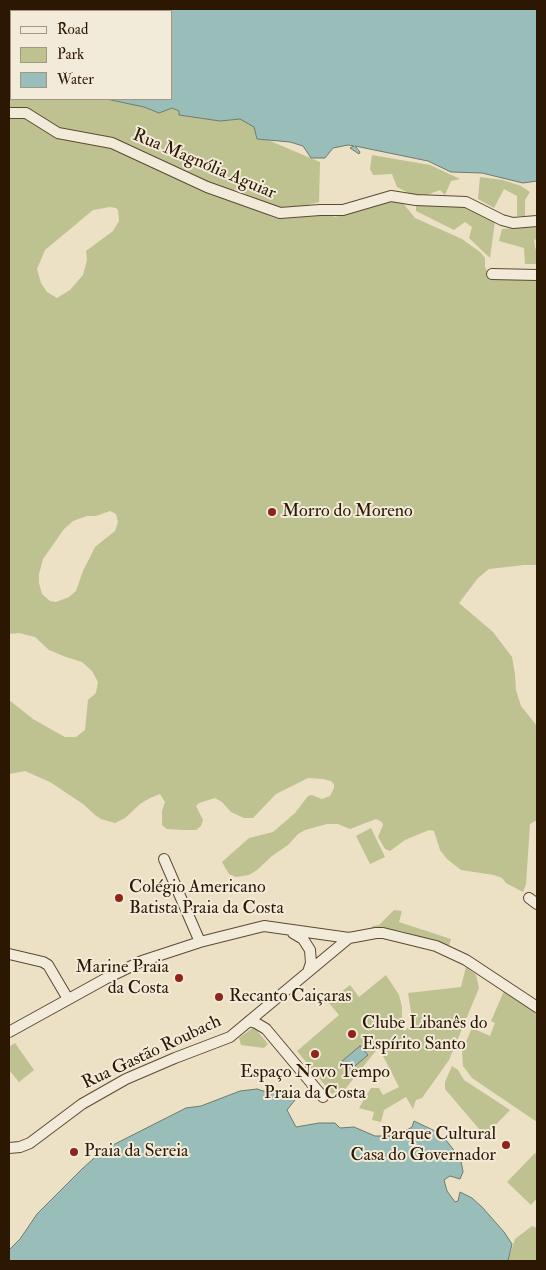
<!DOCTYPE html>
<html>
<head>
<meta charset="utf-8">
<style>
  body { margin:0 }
  #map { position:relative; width:546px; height:1270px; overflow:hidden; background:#ece0c5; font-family:"IM FELL Double Pica",serif }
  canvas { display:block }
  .frame { position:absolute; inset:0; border:10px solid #2c1802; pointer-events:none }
  .legend { position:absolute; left:10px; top:10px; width:162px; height:90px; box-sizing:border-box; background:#f3ebd9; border:1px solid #a39783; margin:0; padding:6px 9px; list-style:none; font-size:15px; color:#2c1802 }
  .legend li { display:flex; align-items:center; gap:10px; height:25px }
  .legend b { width:25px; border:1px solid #a39783 }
</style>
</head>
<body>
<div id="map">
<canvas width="546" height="1270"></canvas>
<div class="frame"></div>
<ul class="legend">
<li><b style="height:6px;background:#f3ebd9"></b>Road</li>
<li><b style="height:14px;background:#bec190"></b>Park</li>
<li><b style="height:14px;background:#99bdb8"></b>Water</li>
</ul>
</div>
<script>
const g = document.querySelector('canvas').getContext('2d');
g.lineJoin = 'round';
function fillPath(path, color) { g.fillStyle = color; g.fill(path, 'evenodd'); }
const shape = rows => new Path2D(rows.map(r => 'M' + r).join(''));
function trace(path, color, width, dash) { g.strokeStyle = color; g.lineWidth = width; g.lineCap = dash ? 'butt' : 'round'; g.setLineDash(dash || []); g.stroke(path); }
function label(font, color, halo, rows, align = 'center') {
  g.font = font + ' "IM FELL Double Pica",serif'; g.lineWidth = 4; g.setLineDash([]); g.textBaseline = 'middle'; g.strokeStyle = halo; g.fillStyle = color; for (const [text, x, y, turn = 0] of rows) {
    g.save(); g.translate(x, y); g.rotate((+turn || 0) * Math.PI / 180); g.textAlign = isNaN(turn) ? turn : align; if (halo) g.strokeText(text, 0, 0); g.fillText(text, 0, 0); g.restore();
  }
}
fillPath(shape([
  [11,71,11,99,103,99,144,107,159,113,172,108,179,111,179,115,220,121,240,119,254,127,256,135,320,162,319,202,285,211,234,189,234,195,272,217,278,219,287,218,331,215,335,217,385,199,402,202,415,218,462,239,480,252,485,258,485,267,489,275,537,279,537,565,524,565,489,569,478,578,459,603,493,632,512,657,515,674,516,690,521,706,537,726,537,820,530,824,526,884,523,892,506,883,502,878,494,875,461,870,447,859,440,850,434,831,429,830,405,840,390,851,385,849,378,837,383,825,382,822,376,819,350,829,338,824,327,824,305,830,298,834,288,845,272,856,257,870,249,875,236,877,229,874,222,862,249,838,273,832,295,813,308,796,312,795,322,799,330,796,334,788,334,784,331,781,323,779,308,778,276,794,253,818,244,818,231,812,222,802,215,798,199,803,196,806,203,820,201,826,196,830,184,830,167,829,162,825,162,811,165,802,160,794,150,798,140,804,125,818,115,823,101,819,95,815,83,804,50,782,25,771,9,774,9,700,33,719,54,731,65,737,76,737,85,730,88,700,96,693,98,682,92,671,82,662,66,657,49,650,35,637,19,633,9,634,9,73],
  [110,207,116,208,118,210,119,221,113,231,86,251,87,260,83,275,70,290,57,298,47,292,41,283,37,269,45,250,93,210],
  [110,511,116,514,118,522,115,531,95,547,83,571,76,591,69,597,56,602,50,601,42,594,39,583,39,574,43,559,64,529,73,521,87,516,96,516],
  [372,155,430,165,460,179,451,181,445,195,440,190,427,195,414,196,397,187,392,174,373,175,370,169],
  [480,177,503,180,521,186,530,192,525,200,525,216,517,216,517,196,504,189,494,208,478,199],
  [457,203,495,221,490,258,469,238,472,227,465,222,454,230,416,211,416,205],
  [537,226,537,239,534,240,535,248,537,250,537,264,525,264,524,248,499,241,502,229],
  [371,828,385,857,370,864,356,836],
  [394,910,402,911,399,922,451,939,449,946,401,931,371,928,373,926,379,925],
  [466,967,476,975,479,988,449,1060,422,1098,416,1100,413,1109,406,1097,384,1110,381,1122,372,1120,374,1112,359,1108,371,1088,379,1088,383,1095,399,1087,382,1054,386,1051,382,1043,338,1098,334,1093,332,1094,297,1051,339,1015,328,1002,350,985,359,997,386,975,399,995,402,1007,402,1017,396,1025,405,1031,411,1024,412,1018,408,993,461,987],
  [504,991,537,1013,537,1122,472,1078,463,1066,462,1051,472,1028,490,1036,495,1023,491,1021],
  [254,1027,268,1044,264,1048,241,1045,239,1038],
  [15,1043,34,1070,19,1082,9,1070,9,1047],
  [452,1066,458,1070,464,1080,510,1110,485,1136,445,1089,445,1082],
  [535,1153,537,1156,537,1198,531,1205,507,1182],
  [532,1226,537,1228,537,1261,508,1261,515,1239]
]), '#bec190');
const water = shape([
  [9,9,537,9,537,181,523,183,482,173,451,172,428,161,355,146,360,152,359,154,350,148,354,146,348,145,333,148,325,158,311,158,303,146,290,142,257,139,254,127,240,119,220,121,179,115,179,111,172,108,159,113,144,107,106,99,103,99,171,99,171,11,11,11,11,63,9,61,9,9],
  [360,1046,368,1055,349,1071,341,1062,360,1046],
  [257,1089,263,1091,289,1092,294,1098,299,1095,287,1110,296,1127,319,1123,335,1123,340,1128,354,1127,375,1136,390,1136,405,1131,412,1127,414,1121,435,1131,445,1139,453,1149,461,1161,463,1172,460,1179,450,1176,444,1180,447,1191,455,1202,458,1201,460,1192,472,1198,482,1207,504,1232,512,1244,508,1261,9,1261,9,1250,20,1239,37,1214,82,1169,103,1150,186,1108,201,1106,240,1091,257,1089]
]);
fillPath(water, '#99bdb8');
trace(water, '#6d7b6f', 1);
const minor = shape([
  [9,113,26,113,58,133,112,143,207,187,280,213,320,210,343,210,391,196,416,200,466,202,502,220,513,223,537,221],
  [492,274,537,275],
  [164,859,200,942],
  [529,898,537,904],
  [293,933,303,939,310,950,311,963,308,972],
  [9,954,43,962,48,965,68,999],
  [249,1021,256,1023,266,1029,323,1097],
  [9,1032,105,979,142,961,200,942,264,926,349,938],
  [9,1148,20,1147,30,1143,82,1104,126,1079,175,1058,230,1037,349,938,376,933,383,933,436,946,466,960,537,1007]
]);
trace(minor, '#5c4a33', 12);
trace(minor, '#f3ebd9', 10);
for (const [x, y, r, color] of [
  [272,512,5,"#8f2418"],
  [119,898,5,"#8f2418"],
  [179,978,5,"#8f2418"],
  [219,997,5,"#8f2418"],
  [352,1034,5,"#8f2418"],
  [315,1054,5,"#8f2418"],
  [506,1145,5,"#8f2418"],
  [74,1152,5,"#8f2418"]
]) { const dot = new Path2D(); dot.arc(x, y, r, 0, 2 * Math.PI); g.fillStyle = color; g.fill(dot); trace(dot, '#f3ebd9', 2); }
label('18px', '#2c1802', '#f3ebd9', [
  ["Rua Magnólia Aguiar",204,165,23],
  ["Rua Gastão Roubach",152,1053,-25]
]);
label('18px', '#2c1802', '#f3ebd9', [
  ["Morro do Moreno",282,512],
  ["Colégio Americano",129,888],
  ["Batista Praia da Costa",129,909],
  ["Marine Praia",169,968,"right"],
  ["da Costa",169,989,"right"],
  ["Recanto Caiçaras",229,997],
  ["Clube Libanês do",362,1024],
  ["Espírito Santo",362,1045],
  ["Espaço Novo Tempo",315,1073,"center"],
  ["Praia da Costa",315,1094,"center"],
  ["Parque Cultural",496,1135,"right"],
  ["Casa do Governador",496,1156,"right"],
  ["Praia da Sereia",84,1152]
], 'left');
</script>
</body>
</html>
